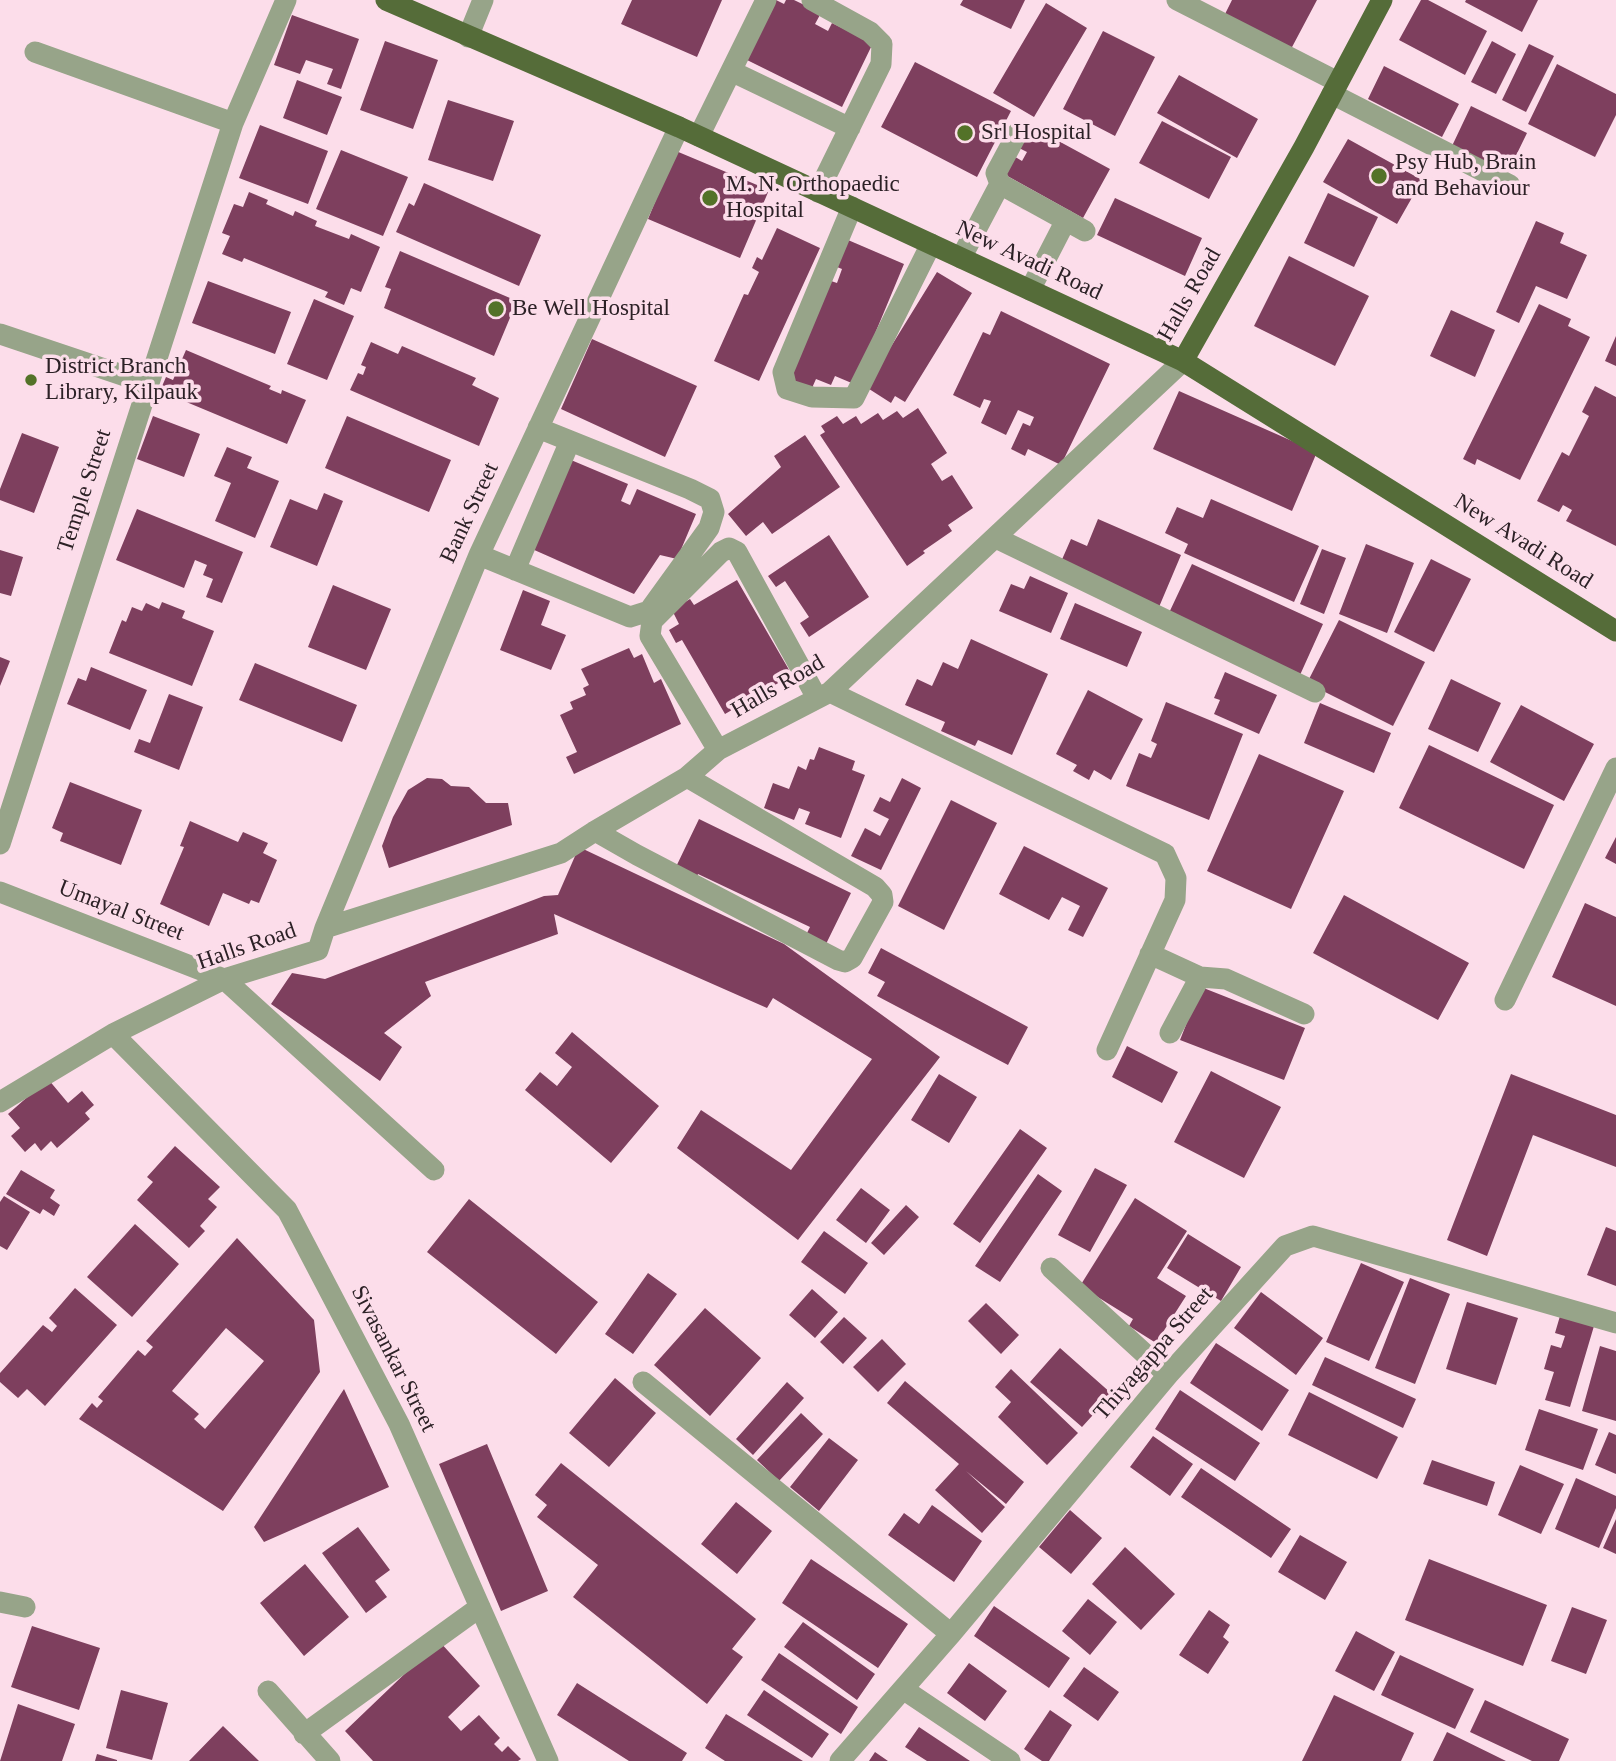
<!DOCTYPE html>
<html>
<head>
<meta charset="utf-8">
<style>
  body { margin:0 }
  canvas { display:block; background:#fcddea }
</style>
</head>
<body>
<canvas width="1616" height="1761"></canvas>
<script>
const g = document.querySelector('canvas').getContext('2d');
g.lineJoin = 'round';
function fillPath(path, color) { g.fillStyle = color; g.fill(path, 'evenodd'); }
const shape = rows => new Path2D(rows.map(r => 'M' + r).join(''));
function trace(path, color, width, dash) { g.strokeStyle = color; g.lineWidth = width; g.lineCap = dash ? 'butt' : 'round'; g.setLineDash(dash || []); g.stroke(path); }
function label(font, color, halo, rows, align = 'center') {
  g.font = font + ' Georgia,serif'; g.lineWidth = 7; g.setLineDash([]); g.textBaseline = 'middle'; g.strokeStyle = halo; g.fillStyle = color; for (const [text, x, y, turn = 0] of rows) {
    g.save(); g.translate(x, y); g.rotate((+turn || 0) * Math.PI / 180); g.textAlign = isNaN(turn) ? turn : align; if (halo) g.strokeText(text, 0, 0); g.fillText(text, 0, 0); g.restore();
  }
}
fillPath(shape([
  [632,0,722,0,697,57,621,24],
  [776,0,784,4,786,0,794,0,821,13,815,24,828,31,832,23,873,43,842,107,747,60],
  [963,0,1025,0,1011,29,960,5],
  [1232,0,1317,0,1291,49,1225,14],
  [1421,0,1428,0,1487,31,1465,75,1399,40],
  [1466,0,1538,0,1522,32,1465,2],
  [1046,3,1087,28,1034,117,993,93],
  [292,15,359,39,341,89,327,84,333,69,306,60,300,74,274,65],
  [1103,31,1155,57,1115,136,1063,109],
  [385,41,438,60,413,129,360,110],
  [1492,41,1516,54,1496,94,1471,82],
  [1529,44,1554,56,1526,112,1502,100],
  [915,62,1011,111,977,177,881,127],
  [1557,64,1616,94,1616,115,1595,157,1528,124],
  [1384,66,1459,104,1442,137,1368,99],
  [1179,75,1258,119,1237,158,1157,113],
  [297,80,342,97,327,135,283,118],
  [448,100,514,121,493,181,428,160],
  [1471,106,1527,133,1508,172,1452,146],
  [1162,121,1231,157,1209,199,1139,163],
  [260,125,328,151,308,204,239,178],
  [1029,125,1110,169,1083,218,1002,173,1012,155,1022,161,1027,152,1017,147],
  [1348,139,1422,180,1397,224,1323,182],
  [341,150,408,177,383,236,316,209],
  [676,151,769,190,740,258,648,219],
  [424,183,541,235,519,286,396,232,409,203,414,206],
  [249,192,268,200,266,204,293,216,295,211,317,221,315,226,349,239,351,234,380,247,361,292,351,288,344,305,325,297,328,292,244,258,242,262,222,254,230,236,222,233,234,204,243,207],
  [1328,193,1378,217,1354,267,1304,243],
  [1115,198,1202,238,1185,276,1097,235],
  [1536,221,1564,233,1560,243,1587,255,1567,299,1536,286,1519,323,1496,312],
  [777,228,820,248,759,381,714,361,744,294,748,295,759,272,752,268,757,257,762,260],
  [848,240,904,264,854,384,835,376,831,385,816,379,812,388,790,379,831,281,837,283,842,269,837,267],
  [400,251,517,301,494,356,384,308,391,289,385,287],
  [1289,256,1369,296,1335,366,1254,326],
  [937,272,972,293,905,402,895,396,891,403,866,387],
  [208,281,291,312,275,354,192,323],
  [314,299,354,316,327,380,287,364],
  [1539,304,1571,319,1568,326,1590,337,1520,480,1477,459,1475,465,1463,459],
  [1451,310,1495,330,1475,377,1430,356],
  [1001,311,1110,364,1061,465,1028,449,1025,456,1011,449,1023,423,1030,426,1034,417,1018,410,1006,435,981,423,991,401,984,399,980,408,953,395,983,332,990,335],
  [1616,336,1616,366,1605,361],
  [592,339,697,386,665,457,561,409],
  [371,342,398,354,402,346,476,378,472,385,499,398,479,446,350,390,358,373,363,375,366,367,361,365],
  [186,350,271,386,269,389,281,394,282,390,306,400,287,444,160,391,166,377,173,380],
  [1595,386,1616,397,1616,546,1566,521,1572,510,1563,505,1559,512,1537,501,1562,452,1569,456,1589,416,1582,412],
  [1179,391,1317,452,1292,511,1153,449],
  [918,408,947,453,931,464,942,481,952,475,973,508,948,525,952,531,923,551,925,553,907,566,820,435,825,432,821,426,837,416,843,424,856,416,861,424,878,413,883,420,897,411,903,418],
  [153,416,200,434,184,477,137,459],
  [347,416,451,460,429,512,325,468],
  [22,433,59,447,34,513,0,500,0,489],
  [805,435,840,487,772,534,763,522,746,536,728,514,781,467,774,456],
  [227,447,252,457,247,468,279,481,255,538,215,521,231,483,214,476],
  [571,460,628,484,621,501,630,505,637,489,696,514,677,559,660,555,634,594,532,549],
  [324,493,343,501,317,566,270,547,290,499,317,510],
  [1211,499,1319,546,1294,602,1184,553,1188,544,1165,533,1177,507,1203,518],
  [137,509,243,552,222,603,206,597,213,579,203,575,207,565,195,560,184,588,116,560],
  [1098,519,1181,555,1159,607,1060,564,1071,539,1087,546],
  [829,535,869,597,809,637,800,623,809,617,785,581,776,587,768,576],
  [1366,544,1414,563,1387,633,1339,614],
  [1322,549,1346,558,1324,614,1300,604],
  [0,550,23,557,11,596,0,593],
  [1431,559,1471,579,1434,652,1394,632],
  [1192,564,1323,624,1300,675,1168,615],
  [1030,576,1068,593,1051,633,999,611,1011,584,1024,589],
  [737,580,792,675,725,714,682,640,676,643,669,630,679,624,672,610,690,599,694,605],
  [333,585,391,609,366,670,308,647],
  [523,590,550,601,541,625,566,635,551,670,500,650],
  [162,602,185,611,182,618,214,631,192,686,109,653,122,620,126,622,132,607,142,611,146,603,159,609],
  [1075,603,1142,632,1127,667,1060,639],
  [1339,620,1425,662,1393,726,1307,683],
  [971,639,1048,674,1012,755,978,740,975,746,941,731,945,722,905,705,917,679,932,686,943,662,958,669],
  [629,648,634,658,642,654,654,683,661,679,681,724,574,774,566,757,577,752,560,715,573,709,570,702,586,695,583,688,589,685,581,669],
  [0,657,10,661,0,686],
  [255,663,357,705,342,742,239,700],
  [91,667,147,690,130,730,67,704,78,678,86,681],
  [1225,672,1277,695,1259,734,1214,714,1220,700,1214,698],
  [1451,679,1501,703,1478,752,1428,729],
  [1088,690,1143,719,1111,780,1094,770,1089,780,1073,771,1077,765,1056,754],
  [169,694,203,707,179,770,134,752,139,739,150,743],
  [1166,702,1243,734,1209,820,1126,786,1139,753,1151,758,1157,744,1151,741],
  [1320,703,1391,733,1374,773,1304,743],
  [1521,705,1594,744,1564,801,1490,762],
  [1429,745,1554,805,1524,869,1399,808],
  [819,747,855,761,852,770,865,775,841,838,805,824,810,812,799,808,794,820,764,808,773,783,789,789,798,766,806,770,810,759,814,760],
  [1259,754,1344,791,1291,909,1207,871],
  [427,778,442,779,451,786,469,787,486,803,508,803,512,825,389,868,382,846,393,817,408,790],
  [902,778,921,788,881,870,851,856,865,828,880,836,889,819,873,811,880,797,890,802],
  [70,782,142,810,121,865,60,841,63,833,52,828],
  [951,800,997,823,944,930,898,906],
  [699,819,851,893,826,944,806,935,810,927,698,874,695,881,674,871],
  [190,821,238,842,243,832,268,843,263,853,277,860,259,903,251,900,249,904,223,893,209,926,160,904,184,847,180,846],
  [1616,837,1616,864,1605,858],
  [1024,846,1108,888,1083,937,1068,930,1080,906,1062,897,1049,920,999,894],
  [579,847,784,944,940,1057,798,1240,677,1148,701,1110,791,1170,872,1059,773,998,767,1008,554,914,558,934,425,982,431,996,384,1033,402,1047,380,1081,271,1004,292,973,325,979,544,896,558,895],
  [1344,895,1469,963,1438,1020,1313,953],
  [1585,903,1616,917,1616,1006,1552,977],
  [881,948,1028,1027,1008,1065,877,996,885,982,868,973],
  [1201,987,1305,1028,1284,1080,1180,1040],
  [572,1032,659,1106,611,1163,525,1090,540,1072,557,1086,572,1067,555,1053],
  [1127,1046,1178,1072,1162,1103,1112,1077],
  [1211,1071,1281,1107,1244,1178,1174,1142],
  [939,1074,977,1097,949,1143,911,1120],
  [1511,1074,1616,1115,1616,1167,1533,1135,1487,1256,1447,1240],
  [48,1079,68,1103,82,1091,94,1105,85,1113,90,1119,57,1148,51,1141,41,1151,35,1143,25,1152,11,1136,20,1128,8,1114],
  [1020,1129,1047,1148,980,1243,953,1224],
  [175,1146,220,1187,208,1199,217,1207,200,1226,205,1231,189,1248,137,1200,153,1182,147,1177],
  [1095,1168,1127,1185,1090,1252,1058,1235],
  [21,1170,55,1190,50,1198,60,1205,54,1216,43,1209,40,1214,6,1194],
  [1038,1174,1062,1191,1000,1282,975,1266],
  [861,1188,890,1210,866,1243,836,1220],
  [4,1196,30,1212,7,1250,0,1246,0,1202],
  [1135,1198,1187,1231,1157,1278,1186,1296,1156,1343,1129,1326,1133,1319,1080,1286],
  [469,1199,598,1302,556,1354,427,1252],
  [906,1205,919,1217,884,1255,871,1243],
  [135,1224,179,1264,132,1317,87,1277],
  [1606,1227,1616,1231,1616,1286,1587,1275],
  [824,1231,868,1263,845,1294,801,1262],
  [1188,1234,1241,1267,1221,1301,1167,1268],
  [237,1238,314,1320,320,1372,223,1511,79,1419,92,1403,97,1408,103,1401,98,1397,138,1350,145,1356,153,1347,146,1341],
  [226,1328,264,1361,205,1429,194,1419,199,1414,172,1391],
  [1361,1263,1404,1282,1369,1361,1326,1342],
  [648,1273,677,1294,633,1354,605,1334],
  [1410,1278,1450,1294,1415,1384,1375,1368],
  [75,1288,117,1325,45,1406,27,1389,18,1398,0,1382,0,1373,43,1325,52,1332,57,1326,49,1318],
  [812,1289,838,1312,815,1338,789,1315],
  [1261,1292,1323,1338,1296,1375,1234,1328],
  [1467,1302,1518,1318,1496,1385,1446,1369],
  [986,1303,1019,1335,1001,1354,968,1321],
  [705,1308,761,1358,710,1416,654,1365],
  [1560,1316,1594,1326,1570,1407,1545,1400,1554,1372,1544,1369,1551,1345,1561,1348,1565,1336,1555,1333],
  [844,1317,867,1338,843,1364,820,1342],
  [882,1339,906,1364,878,1392,853,1367],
  [1216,1343,1289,1390,1262,1431,1190,1383],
  [1600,1346,1616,1351,1616,1421,1582,1411],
  [1060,1348,1112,1394,1082,1427,1030,1382],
  [1325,1357,1416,1399,1403,1428,1312,1385],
  [1011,1369,1078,1433,1047,1465,998,1417,1011,1402,995,1387],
  [615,1378,656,1413,609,1467,569,1433],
  [905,1381,1024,1482,1006,1504,966,1471,1005,1507,982,1533,935,1490,959,1464,887,1403],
  [787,1382,804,1398,753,1455,736,1439],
  [344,1389,389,1487,264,1542,254,1527],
  [1180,1390,1260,1443,1235,1481,1155,1429],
  [1309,1392,1398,1437,1377,1479,1288,1435],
  [1539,1409,1598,1429,1583,1470,1525,1450],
  [801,1413,823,1434,779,1481,757,1460],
  [1609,1432,1616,1435,1616,1474,1595,1465],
  [1153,1436,1193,1464,1170,1496,1130,1467],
  [829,1438,858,1460,819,1511,790,1487],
  [487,1444,548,1591,501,1611,439,1464],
  [1432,1460,1495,1482,1487,1506,1423,1484],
  [561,1463,756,1619,732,1649,743,1657,707,1704,573,1597,598,1565,537,1517,547,1505,535,1495],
  [1520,1465,1564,1484,1541,1534,1498,1515],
  [1201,1468,1291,1529,1271,1558,1181,1497],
  [1576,1478,1616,1496,1616,1508,1599,1548,1555,1529],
  [736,1502,772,1531,737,1574,701,1544],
  [932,1505,982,1541,954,1582,888,1535,904,1513,919,1524],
  [1070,1510,1102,1538,1071,1574,1039,1547],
  [1616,1519,1616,1554,1603,1548],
  [358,1527,390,1570,375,1581,387,1597,366,1613,322,1553],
  [1300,1535,1347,1562,1325,1600,1278,1572],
  [1125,1547,1175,1594,1141,1630,1092,1584],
  [811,1559,908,1624,878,1668,782,1603],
  [1429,1559,1547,1605,1523,1666,1405,1620],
  [305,1564,349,1617,304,1656,260,1603],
  [1088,1599,1117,1622,1090,1655,1062,1631],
  [994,1606,1070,1658,1049,1688,974,1636],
  [1572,1607,1607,1620,1586,1674,1551,1661],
  [1209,1610,1230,1625,1223,1637,1229,1642,1208,1674,1179,1655],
  [803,1622,875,1674,857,1700,784,1647],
  [32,1626,100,1648,79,1710,11,1687],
  [1356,1631,1395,1652,1374,1691,1335,1671],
  [439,1641,480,1686,448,1717,461,1731,479,1715,500,1738,494,1744,502,1752,508,1746,521,1759,518,1761,373,1761,345,1731],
  [779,1653,858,1707,841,1734,761,1680],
  [1400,1655,1474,1689,1455,1729,1381,1695],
  [969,1663,1007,1691,985,1721,947,1693],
  [1084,1667,1119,1692,1098,1721,1063,1696],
  [577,1683,687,1753,682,1761,629,1761,557,1715],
  [121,1690,168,1703,152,1760,106,1748],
  [764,1690,829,1734,812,1758,747,1715],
  [1334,1695,1414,1733,1401,1761,1302,1761],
  [1485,1700,1569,1739,1559,1761,1532,1761,1470,1732],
  [18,1704,75,1724,62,1761,0,1761],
  [1050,1710,1072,1725,1049,1761,1042,1761,1024,1749],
  [726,1714,803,1761,725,1761,705,1748],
  [223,1726,259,1761,189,1761],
  [919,1727,970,1761,927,1761,905,1747],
  [1447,1732,1506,1761,1433,1761],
  [875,1752,888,1761,869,1761],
  [97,1754,117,1760,117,1761,95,1761]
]), '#7e3f5e');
trace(shape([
  [812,0,870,32,882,44,881,64,818,192],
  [1177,0,1338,82],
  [468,37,483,0],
  [35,52,233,123],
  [731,71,850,128],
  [1332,94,1510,185],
  [1018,132,996,173,1000,184,1085,231],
  [699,136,766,0],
  [852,207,783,372,787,389,812,397,854,398,931,244],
  [961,258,1000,184],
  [1030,290,1066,220],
  [0,334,149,384],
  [996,538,1315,692],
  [479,555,630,617,649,611,709,528,714,512,710,499,690,489,538,428],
  [515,570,570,441],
  [830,692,1165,854,1176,878,1175,900,1107,1050],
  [718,750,650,636,652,621,721,552,729,548,737,552,817,698],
  [595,831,637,855,838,960,845,962,852,958,883,902,882,895,875,887,687,777],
  [0,844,233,123,286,0],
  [0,892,224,979,434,1170],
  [325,928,479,555,679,127],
  [1150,954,1200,977],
  [1505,1000,1616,768],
  [1170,1033,1200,977,1226,979,1304,1014],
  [113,1034,287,1210,399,1424,548,1761],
  [0,1102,113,1034,224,979,318,950,325,928,561,853,595,831,687,777,718,750,830,692,1183,361],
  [1051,1268,1168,1375],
  [643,1382,951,1634],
  [0,1602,25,1607],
  [903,1689,1010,1761],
  [268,1691,330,1761],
  [304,1734,480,1607],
  [840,1761,951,1634,1168,1375,1285,1246,1313,1236,1616,1323]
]), '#97a489', 21);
trace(shape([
  [386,0,679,127,1183,361,1616,631],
  [1183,361,1304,147,1382,0]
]), '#556c39', 21);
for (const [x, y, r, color] of [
  [965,133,9,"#537228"],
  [1379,176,9,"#537228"],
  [710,198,9,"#537228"],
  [496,309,9,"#537228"],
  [31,380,7,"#537228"]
]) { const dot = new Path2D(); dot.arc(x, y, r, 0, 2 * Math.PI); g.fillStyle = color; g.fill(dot); trace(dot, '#fcddea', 2.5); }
label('23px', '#2c2126', '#fcddea', [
  ["Srl Hospital",981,133],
  ["Psy Hub, Brain",1395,163],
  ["and Behaviour",1395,189],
  ["M. N. Orthopaedic",726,185],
  ["Hospital",726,211],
  ["Be Well Hospital",512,309],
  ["District Branch",45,367],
  ["Library, Kilpauk",45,393]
], 'left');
label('23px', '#2c2126', '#fcddea', [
  ["New Avadi Road",1029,261,25],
  ["Halls Road",1190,295,-60],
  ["Temple Street",85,491,-72],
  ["Bank Street",470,513,-65],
  ["New Avadi Road",1523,542,32],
  ["Halls Road",778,687,-30],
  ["Umayal Street",121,911,21],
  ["Halls Road",247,947,-19],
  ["Thiyagappa Street",1154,1354,-49],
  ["Sivasankar Street",393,1359,63]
]);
</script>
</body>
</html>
